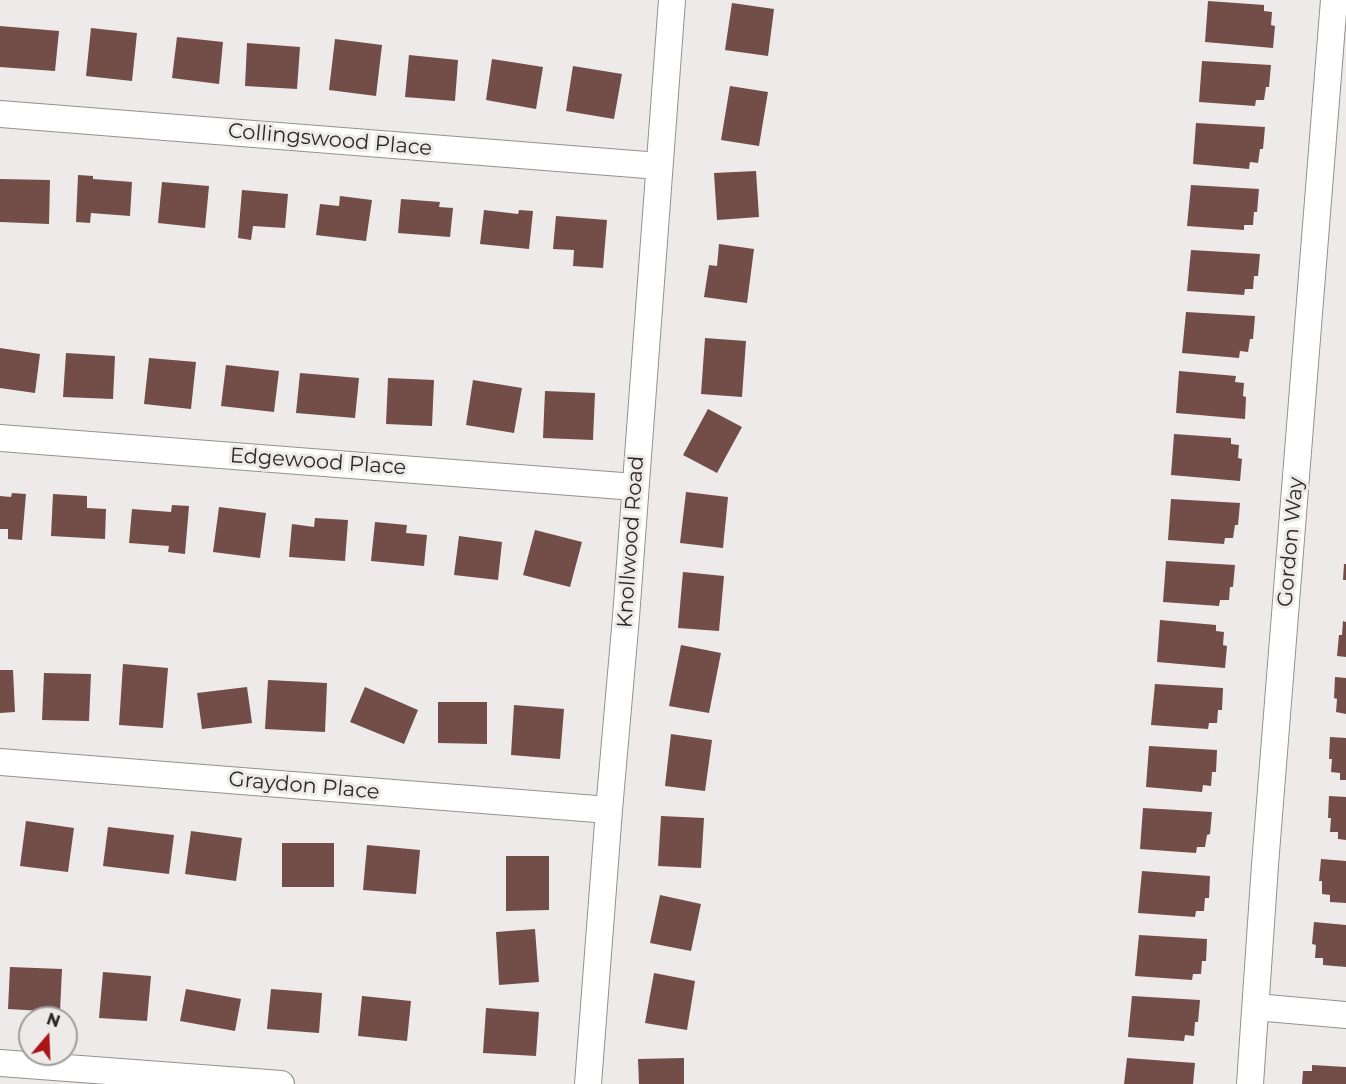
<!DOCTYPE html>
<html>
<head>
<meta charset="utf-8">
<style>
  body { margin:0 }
  #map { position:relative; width:1346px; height:1084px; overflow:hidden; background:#eeeae9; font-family:Montserrat,sans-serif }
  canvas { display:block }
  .north { position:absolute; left:18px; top:1006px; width:60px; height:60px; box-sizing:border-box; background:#eeeae9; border:2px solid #a09d9d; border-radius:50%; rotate:19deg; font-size:16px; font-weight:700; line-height:24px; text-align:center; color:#2b2a2a }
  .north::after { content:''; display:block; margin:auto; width:21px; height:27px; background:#a91517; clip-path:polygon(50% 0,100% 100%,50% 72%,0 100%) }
</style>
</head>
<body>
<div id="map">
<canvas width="1346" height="1084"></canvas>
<div class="north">N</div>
</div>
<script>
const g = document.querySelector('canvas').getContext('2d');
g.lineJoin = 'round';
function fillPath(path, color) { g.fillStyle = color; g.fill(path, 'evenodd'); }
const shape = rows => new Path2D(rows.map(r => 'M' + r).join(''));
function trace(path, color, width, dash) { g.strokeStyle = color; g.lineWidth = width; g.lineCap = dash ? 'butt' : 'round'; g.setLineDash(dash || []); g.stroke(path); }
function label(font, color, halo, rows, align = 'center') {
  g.font = font + ' Montserrat,sans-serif'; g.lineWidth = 6; g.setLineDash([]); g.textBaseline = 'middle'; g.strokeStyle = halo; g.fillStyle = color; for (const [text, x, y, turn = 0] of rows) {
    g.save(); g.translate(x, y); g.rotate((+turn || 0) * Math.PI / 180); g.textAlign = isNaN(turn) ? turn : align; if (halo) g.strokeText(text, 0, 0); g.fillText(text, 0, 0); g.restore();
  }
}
fillPath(shape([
  [1208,1,1264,5,1264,11,1272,12,1271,25,1275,26,1273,48,1205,42],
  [732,3,774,9,768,56,725,50],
  [0,26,59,31,55,71,0,67],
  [91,28,137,33,132,81,86,76],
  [177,37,223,42,219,84,172,78],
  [335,39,382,45,376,96,329,90],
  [247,43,300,47,297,89,245,86],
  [409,55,458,60,455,101,405,97],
  [492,59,543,67,536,109,486,100],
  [1202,61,1271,65,1269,87,1266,87,1264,100,1256,100,1255,106,1199,102],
  [573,66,622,74,614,119,566,111],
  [730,86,768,92,759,146,721,140],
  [1196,123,1265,127,1263,149,1260,149,1258,163,1250,162,1249,169,1193,164],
  [756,171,759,217,717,220,714,173],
  [78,175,93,176,93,179,132,182,130,216,91,213,90,223,76,222],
  [0,179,50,180,49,224,0,222],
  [162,182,209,186,205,228,158,223],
  [1191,185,1259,189,1257,212,1254,212,1253,225,1244,225,1244,230,1187,226],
  [242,190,288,194,285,228,253,226,251,240,238,238],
  [340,196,372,200,366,241,316,235,320,204,339,206],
  [401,199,440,202,439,207,453,208,450,237,398,233],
  [484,210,518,214,519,210,533,211,529,249,480,244],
  [556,216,607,220,603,268,573,266,574,250,553,249],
  [719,244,754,249,747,303,704,297,709,265,717,266],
  [1191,250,1260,254,1258,276,1254,276,1253,289,1245,289,1244,295,1187,291],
  [1186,312,1255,316,1253,339,1250,339,1248,352,1240,351,1239,358,1182,353],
  [705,338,746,341,742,397,701,394],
  [0,348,40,354,35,393,0,388],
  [66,353,115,356,113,399,63,397],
  [149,358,196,362,191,409,144,404],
  [226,365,279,371,274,412,221,406],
  [1179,371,1236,376,1235,382,1244,383,1243,396,1246,397,1245,419,1176,413],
  [300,373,359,378,355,418,296,413],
  [388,378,434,380,432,426,386,424],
  [473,380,522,388,514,433,466,425],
  [545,391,595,393,593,440,543,438],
  [708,409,742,427,717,473,683,455],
  [1174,434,1231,438,1231,444,1239,445,1238,458,1242,459,1240,481,1171,475],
  [686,492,728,497,723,548,680,543],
  [12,493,26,494,22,540,8,539,8,529,0,529,0,496,11,497],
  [53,494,87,496,87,508,106,509,105,539,51,536],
  [1171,499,1240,503,1238,525,1235,525,1233,538,1225,538,1224,544,1168,540],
  [172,505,189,506,185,554,168,552,169,546,129,543,132,509,171,512],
  [219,507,266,513,260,558,213,552],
  [315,518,348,520,345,561,289,557,292,524,314,527],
  [375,522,407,525,406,533,427,535,424,566,371,561],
  [535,530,582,542,570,587,523,575],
  [459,536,502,542,498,580,454,575],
  [1166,561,1235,565,1233,587,1230,587,1229,600,1220,600,1219,606,1163,602],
  [1344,564,1346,564,1346,580,1343,580],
  [683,572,724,576,719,631,678,628],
  [1160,620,1216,625,1216,631,1224,632,1223,645,1227,646,1225,668,1157,662],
  [1343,621,1346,622,1346,657,1337,656,1339,635,1342,635],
  [681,645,721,653,709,713,669,706],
  [123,664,168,668,163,728,119,725],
  [0,670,13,670,15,712,0,713],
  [44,673,91,674,89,721,42,720],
  [1335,677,1346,678,1346,714,1336,712,1337,699,1334,698],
  [268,680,327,683,325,732,265,729],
  [1155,684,1223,688,1222,710,1218,710,1217,723,1209,723,1208,729,1151,725],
  [247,687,252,723,202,729,197,693],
  [365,687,418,710,404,744,350,722],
  [438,702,487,702,487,744,438,743],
  [514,705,564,709,560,759,511,755],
  [671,734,712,740,705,791,665,786],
  [1330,737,1346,738,1346,780,1340,780,1340,773,1331,772,1332,759,1329,759],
  [1149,746,1217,750,1216,772,1212,772,1211,786,1203,785,1202,792,1146,787],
  [1329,796,1346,797,1346,840,1338,839,1338,832,1330,832,1331,818,1328,818],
  [1143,808,1212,812,1210,834,1207,835,1205,847,1197,847,1196,853,1140,849],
  [661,816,704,818,701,868,658,866],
  [26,821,74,828,68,872,20,866],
  [108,827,174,835,169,874,103,866],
  [191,831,242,838,236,881,185,874],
  [282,843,334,843,334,887,282,887],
  [367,845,420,850,416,894,363,890],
  [506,856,549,856,549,910,506,911],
  [1321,859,1346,861,1346,903,1330,902,1330,895,1322,894,1322,881,1319,881],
  [1142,871,1210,876,1209,898,1205,898,1204,911,1196,911,1195,917,1138,913],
  [660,895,701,904,691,951,650,943],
  [1314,922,1346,925,1346,967,1323,965,1323,958,1315,958,1316,945,1312,944],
  [535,929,539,982,499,985,496,932],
  [1139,935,1207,939,1206,961,1202,961,1201,974,1193,974,1192,980,1135,976],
  [10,967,62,969,60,1012,8,1009],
  [103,972,151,976,147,1021,99,1018],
  [654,973,695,981,687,1030,645,1023],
  [186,989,241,999,235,1031,180,1021],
  [271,989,322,993,319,1033,267,1029],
  [362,996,411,1001,407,1041,358,1036],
  [1132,996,1200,1000,1198,1022,1195,1022,1194,1036,1185,1035,1184,1041,1128,1037],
  [486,1008,539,1012,536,1056,483,1053],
  [684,1058,684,1084,639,1084,638,1059],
  [1127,1058,1195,1063,1193,1084,1124,1084],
  [1312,1065,1346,1067,1346,1084,1302,1084,1303,1071,1312,1071]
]), '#734d48');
const minor = shape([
  [0,114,659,166],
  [0,438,635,487],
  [0,762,609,810],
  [1256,1007,1346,1015],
  [0,1063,281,1084],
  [588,1084,609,810,626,617,672,0],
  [1250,1084,1265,865,1334,0]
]);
trace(minor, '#949090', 28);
trace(minor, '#fff', 26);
label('21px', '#2b2a2a', '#eeeae9', [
  ["Collingswood Place",330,140,5],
  ["Edgewood Place",318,462,4],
  ["Knollwood Road",631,542,-86],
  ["Gordon Way",1291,542,-85],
  ["Graydon Place",304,786,5]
]);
</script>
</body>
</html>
